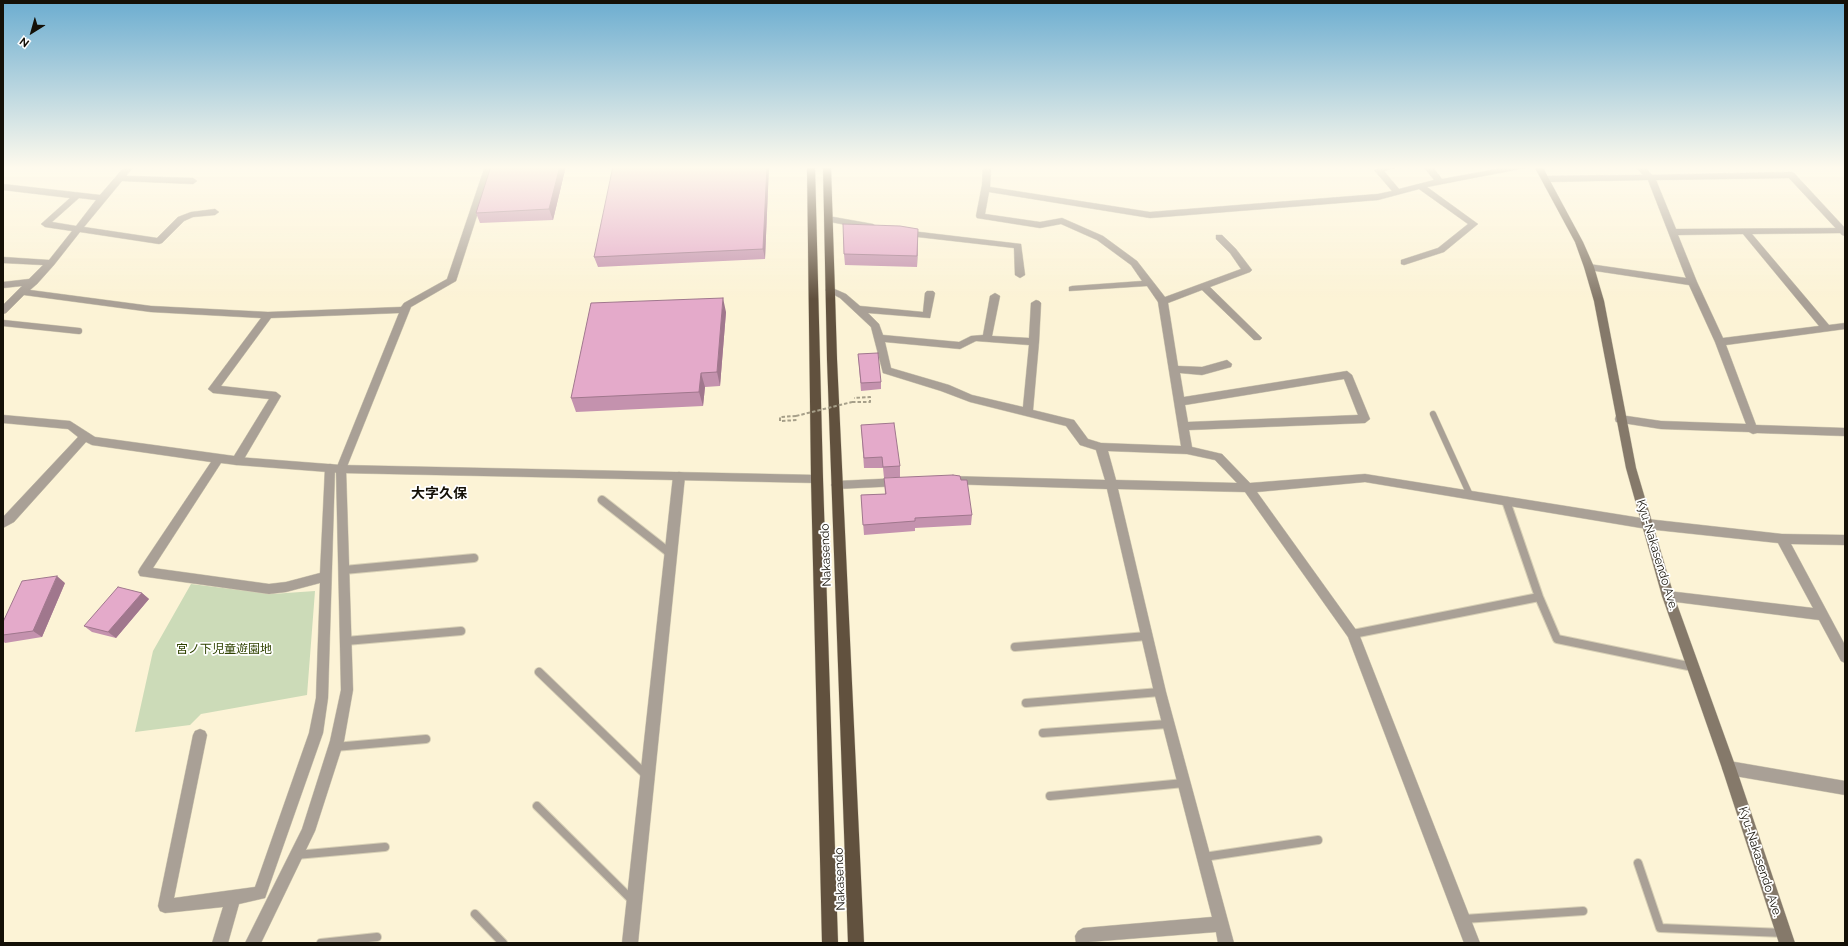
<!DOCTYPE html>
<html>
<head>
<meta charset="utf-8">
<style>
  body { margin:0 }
  #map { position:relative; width:1848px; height:946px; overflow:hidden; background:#fcf3d6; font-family:Raleway,sans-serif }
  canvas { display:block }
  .frame { position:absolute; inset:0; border:4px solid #141007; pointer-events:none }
  .north { position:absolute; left:12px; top:12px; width:40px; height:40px; -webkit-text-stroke:3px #fff; paint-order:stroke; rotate:217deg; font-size:11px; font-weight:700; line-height:16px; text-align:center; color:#141007 }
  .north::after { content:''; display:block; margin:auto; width:14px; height:18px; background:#141007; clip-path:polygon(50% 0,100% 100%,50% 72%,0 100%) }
</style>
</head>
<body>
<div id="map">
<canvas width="1848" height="946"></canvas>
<div class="frame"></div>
<div class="north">N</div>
</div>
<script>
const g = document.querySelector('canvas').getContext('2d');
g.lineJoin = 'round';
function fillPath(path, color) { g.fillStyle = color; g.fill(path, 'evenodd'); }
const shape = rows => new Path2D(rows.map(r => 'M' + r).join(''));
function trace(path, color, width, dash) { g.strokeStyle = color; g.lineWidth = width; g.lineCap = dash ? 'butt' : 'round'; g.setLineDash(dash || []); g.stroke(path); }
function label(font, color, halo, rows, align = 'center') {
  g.font = font + ' Raleway,"Noto Sans JP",sans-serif'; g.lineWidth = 3.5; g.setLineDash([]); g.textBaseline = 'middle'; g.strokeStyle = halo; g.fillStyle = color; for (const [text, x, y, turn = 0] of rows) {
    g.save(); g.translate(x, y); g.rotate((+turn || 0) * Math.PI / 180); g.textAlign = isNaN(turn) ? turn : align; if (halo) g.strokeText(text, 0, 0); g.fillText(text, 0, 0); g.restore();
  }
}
fillPath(shape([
  [191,584,272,594,315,591,307,695,201,714,190,725,135,732,153,651]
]), '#ccdbb8');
const serviceFar1 = shape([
  [3,323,79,331],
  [1433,414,1470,495]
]);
const service = shape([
  [602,500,671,554],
  [1506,501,1539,597,1557,639,1693,667],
  [344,570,474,558],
  [1353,634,1539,597],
  [346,641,461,631],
  [1015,647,1147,636],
  [539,672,647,776],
  [1026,703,1160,692],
  [1043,733,1168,724],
  [335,747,426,739],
  [1050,796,1184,783],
  [537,806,633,901],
  [296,855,385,847],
  [1204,857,1318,840],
  [1638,863,1660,928,1784,933],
  [475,914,503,943],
  [1464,919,1583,911],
  [321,943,377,937]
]);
const minor = shape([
  [125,166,134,166,126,176,193,178,197,181,193,184,122,181,84,227,157,238,178,217,191,212,215,209,219,212,215,215,193,217,184,221,162,243,159,244,80,232,54,265,37,284,30,290,151,306,268,312,401,307,404,303,447,279,485,166,493,166,456,281,411,307,346,469,353,690,344,741,315,831,261,943,245,943,302,829,330,741,341,690,336,469,399,313,271,318,221,386,276,392,281,396,241,464,237,465,221,463,153,568,269,584,286,582,320,573,325,468,326,465,330,464,334,465,335,468,328,698,323,733,265,898,239,904,228,943,212,943,223,907,165,913,160,911,158,906,193,735,195,731,200,729,205,731,207,735,174,898,255,887,309,733,316,698,320,583,286,592,269,594,140,576,138,572,140,568,211,462,92,445,86,442,14,522,3,528,3,517,78,437,68,429,3,423,3,415,70,421,95,437,234,456,269,399,213,393,208,389,261,318,151,312,24,295,6,313,3,314,3,305,22,286,3,288,3,282,29,279,43,265,3,263,3,257,49,260,72,231,45,227,41,224,70,198,3,190,3,184,100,195,125,166],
  [79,198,96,200,76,226,52,222,79,198],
  [983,166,991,166,990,187,1150,212,1378,194,1392,191,1374,170,1383,166,1401,166,1384,171,1399,189,1434,180,1423,166,1432,166,1442,179,1514,166,1535,166,1427,187,1478,224,1444,252,1404,265,1401,264,1401,260,1438,248,1468,224,1419,189,1378,200,1150,218,989,192,985,214,1040,222,1062,218,1103,236,1137,261,1165,297,1241,269,1230,253,1216,239,1216,235,1222,235,1236,249,1252,270,1250,272,1210,287,1262,338,1260,340,1254,340,1202,290,1168,303,1178,366,1202,367,1227,360,1232,364,1231,367,1202,375,1180,373,1184,397,1347,371,1352,375,1370,419,1365,423,1189,430,1192,447,1222,454,1250,483,1365,474,1647,519,1782,534,1845,535,1845,545,1791,544,1845,645,1845,663,1841,661,1819,620,1668,601,1664,600,1662,596,1664,592,1668,591,1813,608,1778,543,1647,529,1365,482,1257,492,1359,634,1480,943,1464,943,1348,637,1245,492,1118,489,1166,692,1234,943,1218,943,1216,932,1076,943,1075,936,1078,931,1083,928,1212,917,1154,692,1107,489,947,484,943,483,941,480,943,477,947,476,1105,480,1096,450,1080,445,1066,426,970,402,941,391,883,373,871,327,840,298,825,290,830,287,846,294,860,306,923,312,925,293,927,291,933,291,935,293,930,318,868,313,879,324,883,335,959,342,971,336,983,335,990,296,995,293,1000,296,992,336,1029,338,1031,303,1036,300,1039,301,1041,303,1039,342,1033,410,1074,420,1088,439,1101,443,1181,446,1158,302,1147,286,1069,291,1069,287,1072,286,1142,281,1131,265,1097,240,1061,224,1040,228,977,218,976,216,982,185,983,166],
  [976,341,1029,345,1023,407,972,395,949,385,891,368,885,342,960,349,976,341],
  [1344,379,1358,415,1188,422,1185,405,1344,379],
  [1108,451,1187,454,1215,460,1237,483,1116,480,1108,451],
  [1635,166,1644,166,1652,175,1791,172,1795,175,1791,178,1656,180,1676,229,1845,228,1845,232,1842,233,1752,234,1829,325,1845,323,1845,329,1726,345,1756,425,1845,428,1845,436,1757,433,1753,434,1749,432,1661,429,1616,422,1615,419,1616,416,1620,415,1661,421,1746,424,1715,342,1689,285,1589,270,1584,267,1589,264,1686,278,1648,180,1546,182,1542,179,1546,176,1643,175,1635,166],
  [1743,234,1819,326,1723,338,1697,282,1678,235,1743,234],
  [828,216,873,224,877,227,873,230,825,221,825,217,828,216],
  [903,230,1021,244,1025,275,1020,278,1015,275,1014,248,900,235,899,233,903,230],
  [679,472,683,473,685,476,638,943,622,943,673,476,675,473,679,472],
  [900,478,904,479,906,482,904,485,900,486,837,489,833,488,831,485,833,482,837,481,900,478],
  [1729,761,1845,781,1845,795,1729,775,1724,773,1722,768,1724,763,1729,761]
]);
const tertiary = shape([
  [1791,172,1794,173,1845,228,1845,236,1842,235,1788,177,1787,175,1791,172],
  [237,457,341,465,817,475,821,476,823,479,821,482,817,483,341,473,237,465,233,464,232,461,233,458,237,457]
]);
const secondary = shape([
  [1534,166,1542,166,1583,242,1594,267,1604,301,1636,468,1674,596,1736,768,1795,943,1779,943,1722,768,1662,596,1626,468,1594,301,1584,267,1575,242,1534,166]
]);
const trunk = shape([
  [807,166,815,166,823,479,838,943,822,943,811,479,807,166],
  [823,166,831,166,837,359,864,943,848,943,827,359,823,166]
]);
trace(serviceFar1, '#d7cfb5', 7);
trace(service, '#d7cfb5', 10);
trace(minor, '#d7cfb5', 1);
trace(tertiary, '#d7cfb5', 1);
trace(secondary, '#d7cfb5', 1);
trace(trunk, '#d7cfb5', 1);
trace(shape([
  [852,402,870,402,870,397,854,398],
  [796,416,780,417,780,421,798,420]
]), '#a69f89', 2, [3.5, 2]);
trace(serviceFar1, '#a9a096', 6);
trace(service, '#a9a096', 8);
fillPath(minor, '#a9a096');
fillPath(tertiary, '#a9a096');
fillPath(secondary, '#85796a');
fillPath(trunk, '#61513e');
trace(shape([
  [796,416,852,402]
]), '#a69f89', 2, [3.5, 2]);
fillPath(shape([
  [491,166,566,166,553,220,480,223,476,213],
  [769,166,765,259,598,267,594,257],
  [918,240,917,267,845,265,844,254],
  [726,312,720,386,705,387,703,406,576,412,571,398],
  [858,354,881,382,881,389,861,391],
  [861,425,900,466,900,477,884,478,883,468,864,468],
  [884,478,972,515,971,525,915,528,915,531,864,535,861,495,885,494],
  [65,583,42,637,5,643,3,641,3,622],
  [142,593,149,599,116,638,92,632,84,626]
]), '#c492ae');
fillPath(shape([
  [560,166,566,166,553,220,549,209],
  [767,166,769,166,765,259,763,249],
  [918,229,918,240,917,267,917,256],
  [723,298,726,312,720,386,717,372],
  [701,373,705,387,703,406,699,392],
  [57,576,65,583,42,637,33,631],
  [142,593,149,599,116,638,108,632]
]), '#a0778d');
const building = shape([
  [491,166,560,166,549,209,476,213,491,166],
  [613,166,767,166,763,249,594,257,613,166],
  [843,224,900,226,918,229,917,256,844,254,843,224],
  [723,298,717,372,701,373,699,392,571,398,591,303,723,298],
  [878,353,881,382,861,383,858,354,878,353],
  [894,423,900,466,883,467,882,457,864,458,861,425,894,423],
  [953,475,960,476,961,480,967,480,972,515,915,518,915,521,863,525,861,495,886,494,884,478,953,475],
  [57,576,33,631,3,635,3,622,22,581,57,576],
  [118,587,142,593,108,632,84,626,118,587]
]);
fillPath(building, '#e4aaca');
trace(building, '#a0778d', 1);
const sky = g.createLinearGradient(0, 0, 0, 299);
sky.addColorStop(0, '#6cadd0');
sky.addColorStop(0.56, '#fefaed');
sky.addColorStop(1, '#fefaed00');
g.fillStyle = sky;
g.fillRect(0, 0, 1848, 299);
label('12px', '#141007', '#fff', [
  ["Nakasendo",826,555,-92],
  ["Kyu-Nakasendo Ave.",1657,555,73],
  ["Kyu-Nakasendo Ave.",1760,862,72],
  ["Nakasendo",840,879,-92]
]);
label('12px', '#2f4201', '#fff', [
  ["宮ノ下児童遊園地",224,649]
]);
label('bold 14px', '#141007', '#fff', [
  ["大字久保",439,494]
]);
</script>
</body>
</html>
